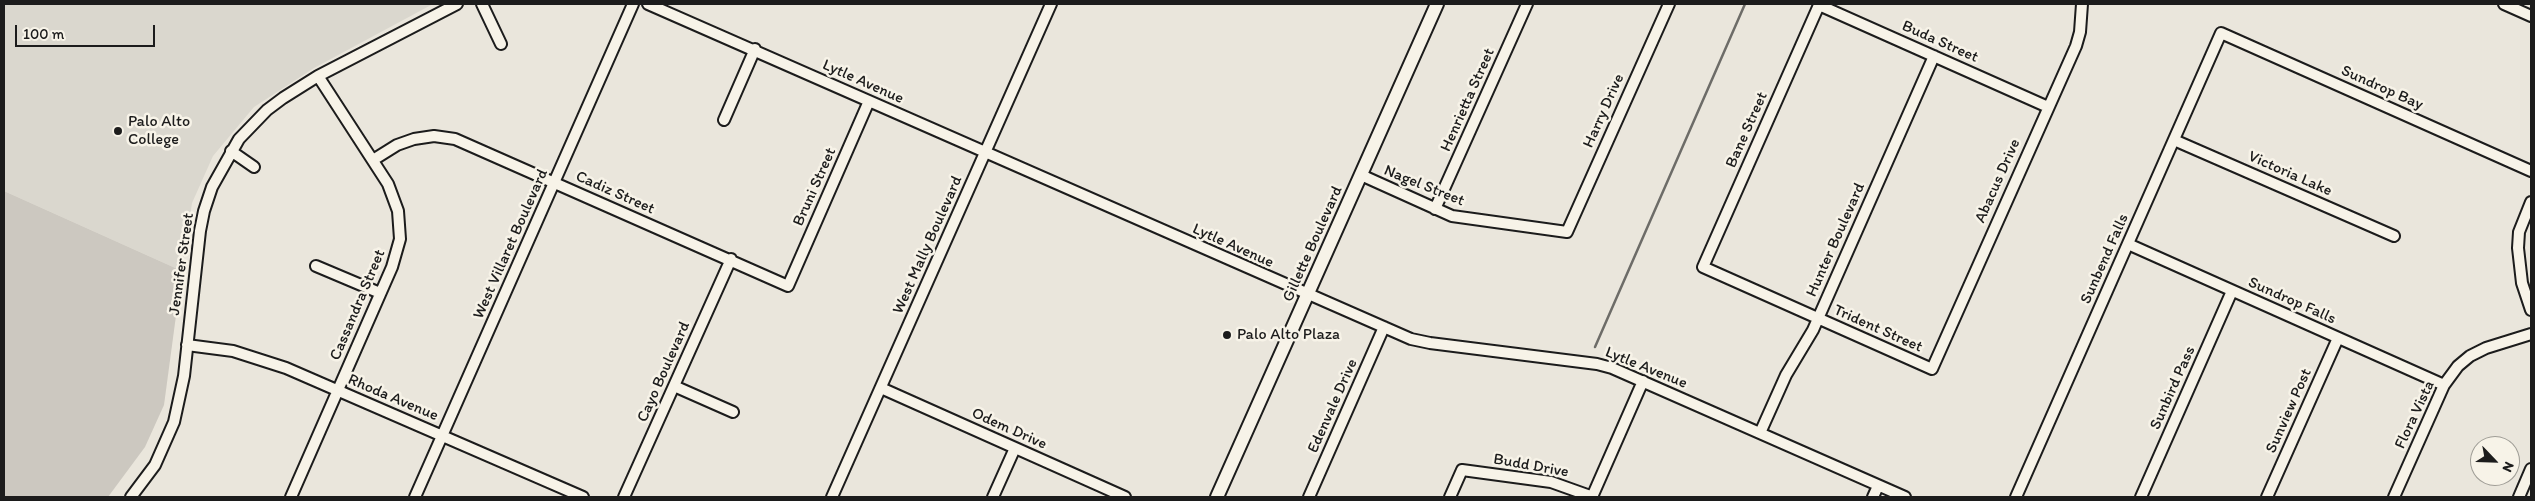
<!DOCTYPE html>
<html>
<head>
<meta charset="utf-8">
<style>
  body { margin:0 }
  #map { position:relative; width:2535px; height:501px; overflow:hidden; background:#eae6dc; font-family:Itim,sans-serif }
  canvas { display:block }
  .frame { position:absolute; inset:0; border:5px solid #1c1c1c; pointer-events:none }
  .north { position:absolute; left:2470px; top:436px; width:50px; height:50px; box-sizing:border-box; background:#f7f3e8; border:1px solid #9f9d96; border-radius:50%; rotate:114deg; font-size:14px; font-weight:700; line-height:20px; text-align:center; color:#1c1c1c }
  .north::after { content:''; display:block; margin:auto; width:18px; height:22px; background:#1c1c1c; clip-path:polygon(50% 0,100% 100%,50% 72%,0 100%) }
  .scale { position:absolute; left:15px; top:25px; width:140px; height:22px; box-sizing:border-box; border:2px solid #1c1c1c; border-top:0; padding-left:6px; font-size:15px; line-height:18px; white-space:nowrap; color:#1c1c1c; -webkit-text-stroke:4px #f7f3e8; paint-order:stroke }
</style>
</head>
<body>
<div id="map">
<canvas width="2535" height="501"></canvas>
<div class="frame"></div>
<div class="north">N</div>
<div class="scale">100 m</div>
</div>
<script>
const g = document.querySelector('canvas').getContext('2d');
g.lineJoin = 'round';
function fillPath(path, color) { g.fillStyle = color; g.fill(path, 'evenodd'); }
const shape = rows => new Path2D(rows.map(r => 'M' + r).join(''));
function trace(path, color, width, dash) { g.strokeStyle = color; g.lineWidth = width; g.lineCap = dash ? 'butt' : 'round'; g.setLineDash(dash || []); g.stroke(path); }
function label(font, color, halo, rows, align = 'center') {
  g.font = font + ' Itim,sans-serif'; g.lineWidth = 5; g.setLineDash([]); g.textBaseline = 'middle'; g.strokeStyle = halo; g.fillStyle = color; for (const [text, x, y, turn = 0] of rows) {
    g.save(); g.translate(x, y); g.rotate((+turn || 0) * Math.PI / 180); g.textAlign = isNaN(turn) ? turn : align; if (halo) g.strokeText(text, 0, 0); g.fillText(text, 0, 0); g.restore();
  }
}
fillPath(shape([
  [4,4,433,4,314,68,254,107,213,156,192,203,182,271,4,191]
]), '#dad7ce');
fillPath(shape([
  [4,191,182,271,164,405,145,447,108,497,4,497]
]), '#ccc8c0');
trace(shape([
  [1595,347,1745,4]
]), '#6d6c68', 2.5);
const minor = shape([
  [482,4,501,44],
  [648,4,1411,339,1430,343,1597,364,1612,368,1905,497],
  [2504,4,2531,16],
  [2048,107,1819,5,1703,267,1932,369,2076,46,2080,32,2082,4],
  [724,120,755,49],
  [2174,140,2394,236],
  [231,151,254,167],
  [373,160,397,145,414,139,434,136,455,139,788,286,869,101],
  [1361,175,1452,216,1567,232,1669,4],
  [2531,202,2519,232,2518,248,2522,283,2531,310],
  [1435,209,1527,4],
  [2128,244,2444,385],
  [316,266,380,293],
  [187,345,233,351,286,368,583,497],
  [674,386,733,412],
  [881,388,1125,497],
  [1760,433,1786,375,1813,330,1934,56],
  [131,497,155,465,174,422,184,376,200,231,204,211,212,187,239,139,267,110,283,98,318,76,457,4],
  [291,497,392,267,400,239,398,211,388,184,318,76],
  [415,497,633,4],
  [624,497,731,259],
  [832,497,1051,4],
  [993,497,1015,448],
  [1309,497,1384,327],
  [1450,497,1462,470,1551,482,1593,497],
  [1592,497,1643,381],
  [1873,497,1878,486],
  [2016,497,2221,33,2531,171],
  [2141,497,2232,291],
  [2267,497,2338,338],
  [2394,497,2444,385,2458,366,2470,356,2486,348,2531,334],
  [2519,497,2531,469]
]);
const major = shape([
  [1217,497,1437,4]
]);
trace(minor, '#1c1c1c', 14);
trace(major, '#1c1c1c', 16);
trace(minor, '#f7f3e8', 10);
trace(major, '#f7f3e8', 12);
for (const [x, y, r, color] of [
  [118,131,5,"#1c1c1c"],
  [1227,335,5,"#1c1c1c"]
]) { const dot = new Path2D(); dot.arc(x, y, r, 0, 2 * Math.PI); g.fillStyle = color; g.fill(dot); trace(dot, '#f7f3e8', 2); }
label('16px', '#1c1c1c', '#f7f3e8', [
  ["Buda Street",1940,42,24],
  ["Lytle Avenue",863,82,24],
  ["Sundrop Bay",2382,88,24],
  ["Henrietta Street",1468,100,-66],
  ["Harry Drive",1604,111,-66],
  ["Bane Street",1747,130,-66],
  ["Victoria Lake",2290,174,24],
  ["Abacus Drive",1998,181,-66],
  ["Nagel Street",1424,186,22],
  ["Bruni Street",815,187,-66],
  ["Cadiz Street",615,193,24],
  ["Hunter Boulevard",1836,240,-66],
  ["West Villaret Boulevard",511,244,-66],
  ["Gillette Boulevard",1313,244,-66],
  ["West Mally Boulevard",928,245,-66],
  ["Lytle Avenue",1233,246,24],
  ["Sunbend Falls",2105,259,-66],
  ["Jennifer Street",182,264,-82],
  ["Sundrop Falls",2292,301,24],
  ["Cassandra Street",358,305,-67],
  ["Trident Street",1878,329,24],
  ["Lytle Avenue",1646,368,22],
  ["Cayo Boulevard",664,372,-66],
  ["Sunbird Pass",2173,388,-66],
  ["Rhoda Avenue",393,398,23],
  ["Edenvale Drive",1333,406,-66],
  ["Sunview Post",2289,411,-66],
  ["Flora Vista",2415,415,-65],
  ["Odem Drive",1009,429,24],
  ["Budd Drive",1531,466,10]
]);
label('16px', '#1c1c1c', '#f7f3e8', [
  ["Palo Alto",128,122],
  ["College",128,140],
  ["Palo Alto Plaza",1237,335]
], 'left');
</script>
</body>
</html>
